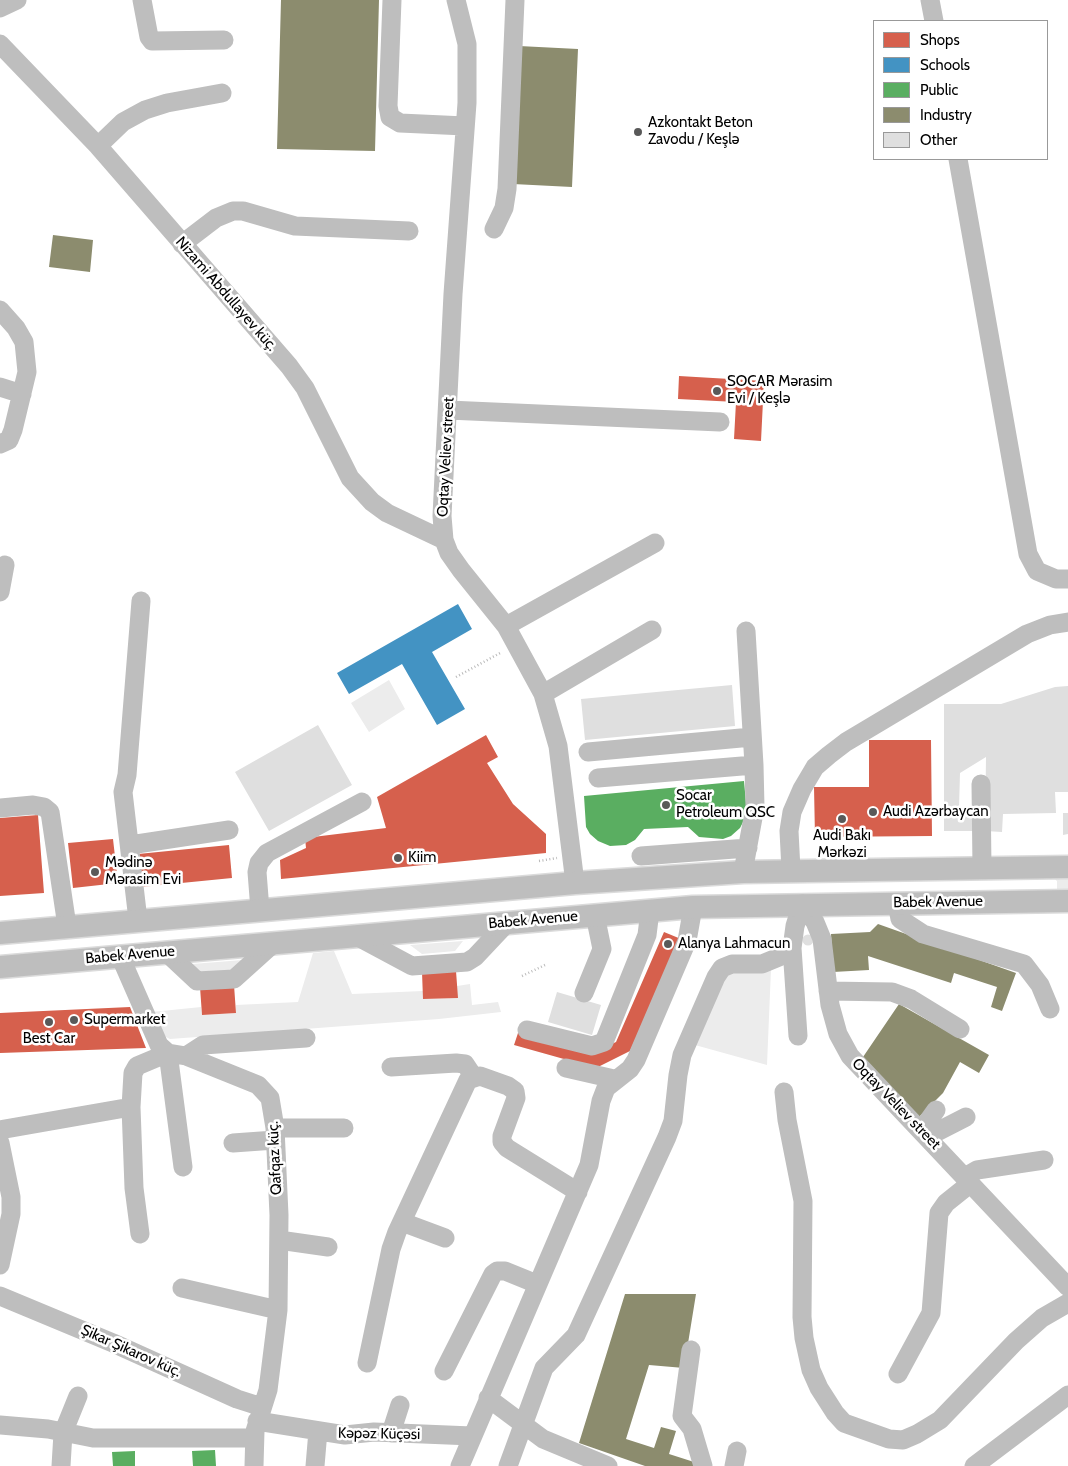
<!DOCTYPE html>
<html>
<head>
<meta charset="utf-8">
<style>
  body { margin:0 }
  #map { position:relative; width:1068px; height:1466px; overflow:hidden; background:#fff; font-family:Cabin,sans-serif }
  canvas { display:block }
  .legend { position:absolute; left:873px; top:20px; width:175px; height:140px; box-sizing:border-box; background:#fff; border:1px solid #999; margin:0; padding:6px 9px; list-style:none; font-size:15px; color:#000 }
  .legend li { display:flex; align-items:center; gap:10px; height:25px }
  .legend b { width:25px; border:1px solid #999 }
</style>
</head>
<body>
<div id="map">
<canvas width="1068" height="1466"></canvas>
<ul class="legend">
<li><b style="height:14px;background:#d6604d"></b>Shops</li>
<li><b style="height:14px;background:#4393c3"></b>Schools</li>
<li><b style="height:14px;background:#5aae61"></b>Public</li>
<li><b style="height:14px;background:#8c8c6e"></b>Industry</li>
<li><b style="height:14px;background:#dfdfdf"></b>Other</li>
</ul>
</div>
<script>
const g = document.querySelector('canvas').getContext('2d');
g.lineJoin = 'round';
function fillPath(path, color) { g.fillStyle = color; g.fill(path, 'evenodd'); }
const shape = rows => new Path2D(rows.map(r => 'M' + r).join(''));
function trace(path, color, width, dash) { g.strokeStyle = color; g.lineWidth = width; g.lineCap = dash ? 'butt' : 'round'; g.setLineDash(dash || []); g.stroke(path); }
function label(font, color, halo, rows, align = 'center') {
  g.font = font + ' Cabin,sans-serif'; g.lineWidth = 5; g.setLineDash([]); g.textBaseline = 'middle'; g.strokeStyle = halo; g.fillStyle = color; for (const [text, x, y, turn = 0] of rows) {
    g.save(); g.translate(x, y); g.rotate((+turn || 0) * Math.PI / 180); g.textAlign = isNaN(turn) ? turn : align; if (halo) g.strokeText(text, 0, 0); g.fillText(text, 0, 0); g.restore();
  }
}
fillPath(shape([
  [389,680,405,709,369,732,351,703],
  [1048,874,1068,875,1068,897,1050,897,1057,890,1057,881],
  [463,941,455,951,422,954,410,945],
  [334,951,352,994,423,991,424,999,457,998,457,986,470,984,472,1005,498,1002,501,1012,439,1019,170,1039,160,1034,152,1012,201,1007,202,1015,236,1013,236,1005,298,1002,313,953],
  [243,960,235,971,201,972,192,964],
  [771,969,767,1065,695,1045,722,978,732,971]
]), '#ececec');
fillPath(shape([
  [679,376,764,381,761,441,734,439,736,402,678,399],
  [486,735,498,757,487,763,513,804,546,834,546,853,281,879,280,860,306,848,305,838,386,828,377,797],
  [869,740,931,740,932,836,815,837,814,787,869,787],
  [38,815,44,893,0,896,0,818],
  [113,839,118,883,73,888,68,843],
  [229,845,232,878,141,887,138,854],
  [664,932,681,939,630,1051,596,1068,514,1045,518,1033,590,1054,616,1042],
  [456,971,458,998,423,999,422,972],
  [234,985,236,1013,202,1015,200,987],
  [130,1007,146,1048,0,1053,0,1013]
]), '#d6604d');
fillPath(shape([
  [458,604,472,629,432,652,465,709,437,725,402,664,349,694,337,673]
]), '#4393c3');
fillPath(shape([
  [744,781,747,814,740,828,731,836,723,839,699,837,688,827,644,829,635,840,626,845,610,846,598,841,590,834,586,827,584,796],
  [215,1450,216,1466,193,1466,192,1451],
  [135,1451,135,1466,113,1466,112,1452]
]), '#5aae61');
fillPath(shape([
  [281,0,379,0,375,151,277,149],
  [519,46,578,49,572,187,513,184],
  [53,235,93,240,90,272,49,267],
  [878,924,1016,973,1002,1011,991,1007,997,987,954,973,951,983,868,956,869,970,833,972,831,934,870,932],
  [899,1004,989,1055,979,1073,960,1062,943,1093,919,1117,863,1057],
  [625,1294,696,1294,684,1368,649,1365,626,1439,654,1448,661,1427,676,1431,669,1454,694,1462,694,1466,645,1466,579,1443]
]), '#8c8c6e');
fillPath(shape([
  [732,685,735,726,585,740,581,699],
  [1068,686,1068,792,1055,792,1056,813,1003,814,1002,832,985,831,986,757,960,773,959,808,978,808,978,831,944,831,944,704,1001,704,1055,687],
  [318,725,352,785,269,831,235,772],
  [1063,813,1068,813,1068,834,1063,835],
  '802.5 940a5.5 5.5 0 1 1 11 0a5.5 5.5 0 1 1-11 0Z',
  [557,992,601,1005,592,1035,548,1022]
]), '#dfdfdf');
const major = shape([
  [0,933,575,883,743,872,1068,867],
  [0,967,693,907,1068,901]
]);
trace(major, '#dbdbdb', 25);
trace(shape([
  [456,677,502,652],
  [539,861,557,858],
  [522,976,545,965]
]), '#b9b9b9', 2.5, [1, 2.5]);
trace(shape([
  [142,0,149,37,152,41,224,40],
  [392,0,388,106,390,117,400,123,465,126],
  [456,0,467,44,467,103,453,294,442,516,444,540,449,553,461,570,506,626,543,694,558,746,575,883],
  [930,0,934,21],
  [0,8,17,0],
  [0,44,98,146,289,366,305,388,350,478,372,502,387,513,444,540],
  [98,146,123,122,145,110,167,103,222,93],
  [958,159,1028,554,1037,571,1056,579,1068,579],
  [494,229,504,208,507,189,515,0],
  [182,244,216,218,233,211,243,211,295,226,409,231],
  [0,310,16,328,24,342,27,372,13,430,9,440,0,444],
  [0,387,22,394],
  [448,410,720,422],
  [0,592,5,565],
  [506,626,655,543],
  [746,631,754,765],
  [543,694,652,630],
  [588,752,752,737],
  [598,778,754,765,755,807,743,872],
  [981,784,982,868],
  [0,808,33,805,44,807,50,812,67,926],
  [130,845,229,830],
  [641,856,748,848],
  [791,870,789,831,792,812,802,789,815,767,829,755,846,742,1027,634,1050,625,1068,622],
  [897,903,900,919,923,934,1024,964,1040,985,1050,1009],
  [802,904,815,922,822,939,830,1005,838,1034,850,1056,1068,1287],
  [260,910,257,872,259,863,267,853,362,802],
  [138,920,123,792,127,775,141,601],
  [356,936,412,966,467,962,475,957,507,923],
  [792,948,798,1036],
  [166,952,197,981,234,979,274,943],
  [120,956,159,1045,168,1053,186,1056,258,1085,270,1098,275,1128,279,1215,278,1310,268,1390,255,1431,254,1466],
  [828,991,892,992,911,999,960,1029],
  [584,993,602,949,595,915],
  [527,1030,592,1046,604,1042,647,935,650,911],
  [186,1056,203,1045,306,1038],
  [391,1067,456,1063,465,1064,473,1076],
  [566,1068,614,1079],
  [784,1092,787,1120,803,1201,802,1317,804,1338,811,1370,819,1388,835,1413,844,1423,889,1439,903,1440,917,1434,940,1420,1016,1341,1042,1318,1068,1303],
  [275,1128,344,1128],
  [0,1130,131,1107],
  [921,1131,936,1110],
  [927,1137,966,1117],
  [0,1143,11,1197,11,1214,0,1265],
  [233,1143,275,1140],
  [965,1177,977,1170,1044,1160],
  [402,1222,445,1238],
  [140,1234,134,1188,131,1107,133,1073,137,1066,168,1053,183,1167],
  [279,1240,328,1247],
  [182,1288,278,1310],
  [0,1296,113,1343,237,1399,262,1407],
  [691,1350,682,1416,692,1429,703,1466],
  [367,1363,391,1249,397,1232,468,1080,480,1076,508,1086,515,1091,516,1098,502,1136,502,1142,507,1148,578,1192],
  [444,1371,493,1274,497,1271,505,1271,537,1284],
  [898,1374,931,1313,939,1213,946,1203,971,1183],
  [488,1398,543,1439,608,1466],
  [257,1421,345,1435,374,1432,472,1436],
  [0,1425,48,1429,93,1438,254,1438],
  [391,1433,400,1405],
  [61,1466,63,1433,78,1396],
  [315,1466,318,1431],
  [460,1466,589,1165,601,1101,606,1088,630,1069,636,1060,687,941,693,907],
  [508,1466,544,1368,576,1335,667,1137,673,1121,678,1075,682,1055,716,977,722,968,732,964,762,964,779,957,792,948,795,926,802,904],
  [734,1466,737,1451],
  [974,1466,1068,1395]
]), '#bebebe', 19);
trace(major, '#bebebe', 22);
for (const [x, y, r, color] of [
  [638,132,5,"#595959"],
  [717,391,5,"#595959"],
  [666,805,5,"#595959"],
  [873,812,5,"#595959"],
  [842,819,5,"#595959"],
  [398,858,5,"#595959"],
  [95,872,5,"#595959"],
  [668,944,5,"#595959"],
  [74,1020,5,"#595959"],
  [49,1022,5,"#595959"]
]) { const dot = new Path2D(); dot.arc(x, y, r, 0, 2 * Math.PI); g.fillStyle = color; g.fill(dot); trace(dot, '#fff', 2); }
label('15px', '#000', '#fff', [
  ["Azkontakt Beton",648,123],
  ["Zavodu / Keşlə",648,140],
  ["SOCAR Mərasim",727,382],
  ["Evi / Keşlə",727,399],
  ["Socar",676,796],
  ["Petroleum QSC",676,813],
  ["Audi Azərbaycan",883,812],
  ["Audi Bakı",842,836,"center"],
  ["Mərkəzi",842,853,"center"],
  ["Kiim",408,858],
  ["Mədinə",105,863],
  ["Mərasim Evi",105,880],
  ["Alanya Lahmacun",678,944],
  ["Supermarket",84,1020],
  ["Best Car",49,1039,"center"]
], 'left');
label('15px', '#000', '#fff', [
  ["Nizami Abdullayev küç.",226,294,49],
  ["Oqtay Veliev street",446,457,-87],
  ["Babek Avenue",938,902,-1],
  ["Babek Avenue",533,920,-5],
  ["Babek Avenue",130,955,-5],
  ["Oqtay Veliev street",896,1104,46],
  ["Qafqaz küç.",275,1158,-93],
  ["Şikar Şikarov küç.",131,1351,24],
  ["Kəpəz Küçəsi",379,1434,1]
]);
</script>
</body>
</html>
